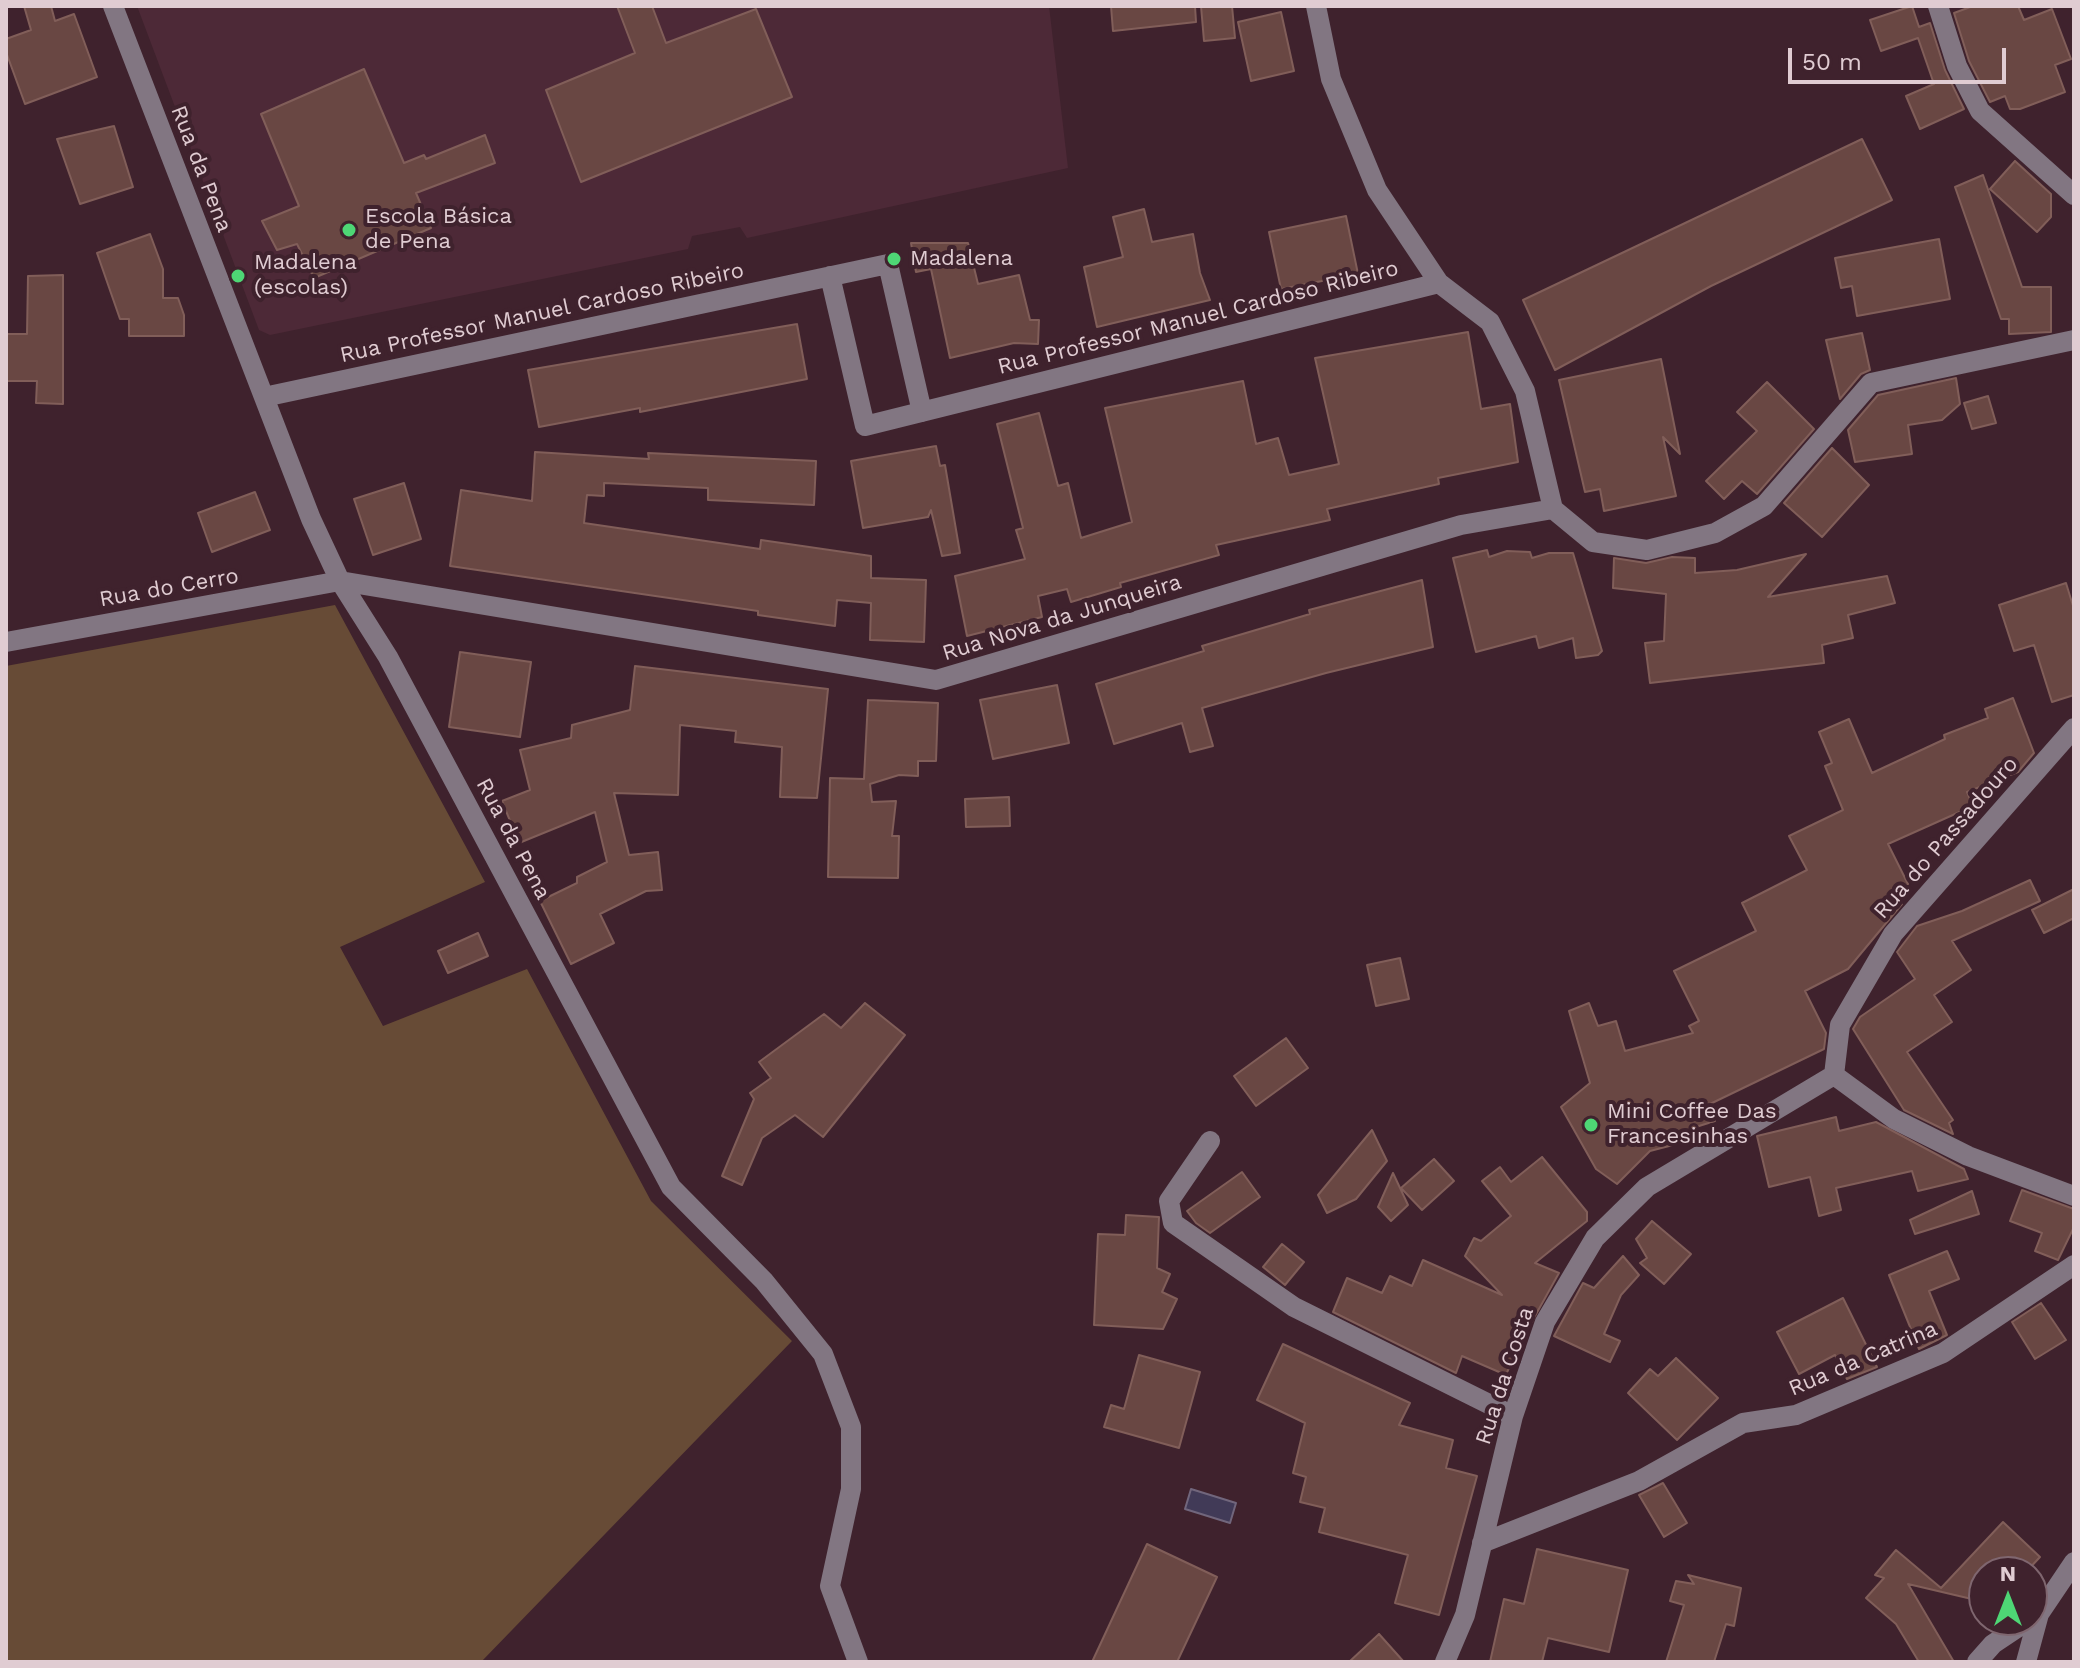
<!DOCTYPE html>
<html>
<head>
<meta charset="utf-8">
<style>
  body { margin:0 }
  #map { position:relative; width:2080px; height:1668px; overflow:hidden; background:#3f222d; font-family:"Work Sans",sans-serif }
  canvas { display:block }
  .frame { position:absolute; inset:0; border:8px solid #e0ccd2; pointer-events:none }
  .north { position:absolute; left:1968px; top:1556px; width:80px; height:80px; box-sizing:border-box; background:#3f222d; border:2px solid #7f666f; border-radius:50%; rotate:0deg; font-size:22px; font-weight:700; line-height:32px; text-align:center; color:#e0ccd2 }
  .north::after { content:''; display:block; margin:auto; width:28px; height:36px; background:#4ed675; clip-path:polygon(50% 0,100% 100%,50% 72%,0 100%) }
  .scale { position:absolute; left:1788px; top:48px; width:218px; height:36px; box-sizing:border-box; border:4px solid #e0ccd2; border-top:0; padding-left:10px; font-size:24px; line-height:28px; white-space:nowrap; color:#e0ccd2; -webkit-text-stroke:6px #3f222d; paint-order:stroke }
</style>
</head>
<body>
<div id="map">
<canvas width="2080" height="1668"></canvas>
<div class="frame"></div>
<div class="north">N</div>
<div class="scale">50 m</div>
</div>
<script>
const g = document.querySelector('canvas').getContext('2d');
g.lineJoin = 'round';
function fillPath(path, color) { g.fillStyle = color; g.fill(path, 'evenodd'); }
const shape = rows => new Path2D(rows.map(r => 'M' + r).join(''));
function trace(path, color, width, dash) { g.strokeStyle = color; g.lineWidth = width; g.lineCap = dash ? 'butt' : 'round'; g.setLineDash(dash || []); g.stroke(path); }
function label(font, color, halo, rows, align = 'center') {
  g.font = font + ' "Work Sans",sans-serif'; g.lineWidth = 8; g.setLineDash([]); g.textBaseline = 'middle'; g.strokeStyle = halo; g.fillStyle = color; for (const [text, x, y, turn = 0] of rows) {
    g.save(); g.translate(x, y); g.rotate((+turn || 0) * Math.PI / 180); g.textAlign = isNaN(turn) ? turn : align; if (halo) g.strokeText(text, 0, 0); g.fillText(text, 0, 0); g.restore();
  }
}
fillPath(shape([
  [137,6,1049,6,1068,168,747,238,740,227,692,236,688,249,270,335,259,330]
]), '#4d2937');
fillPath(shape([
  [335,605,485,882,340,947,383,1026,527,969,651,1201,792,1341,481,1662,6,1662,6,666]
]), '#674b36');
const water = shape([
  [1191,1489,1236,1503,1230,1523,1185,1509,1191,1489]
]);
fillPath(water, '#413a57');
trace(water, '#71667c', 2);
const building = shape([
  [24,6,51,6,55,21,74,14,97,77,25,104,6,52,6,39,31,30,24,6],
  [617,6,652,6,666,43,756,9,792,97,581,182,546,90,635,53,617,6],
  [1111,6,1195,6,1196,22,1113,31,1111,6],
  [1201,6,1232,6,1235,38,1204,41,1201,6],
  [1912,6,1919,27,1930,23,1945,70,1964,109,1920,129,1906,96,1934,84,1918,38,1881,51,1870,20,1912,6],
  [1973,6,2018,6,2024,20,2052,9,2071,59,2055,65,2065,92,2020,109,2010,109,2005,96,1990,102,1969,61,1954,13,1973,6],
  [1281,12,1294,71,1251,81,1238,22,1281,12],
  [364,69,404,163,424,155,426,159,485,135,495,163,416,193,431,228,314,278,297,244,277,250,262,221,299,206,261,114,364,69],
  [114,126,133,187,80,204,57,139,114,126],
  [1862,139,1892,200,1711,286,1555,370,1523,300,1862,139],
  [2015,161,2051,194,2051,217,2037,232,1990,189,2015,161],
  [1983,175,2022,287,2051,287,2051,332,2009,334,2009,319,2001,319,1955,187,1983,175],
  [1144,209,1152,242,1193,234,1200,273,1210,300,1097,327,1084,267,1123,257,1113,217,1144,209],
  [1346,216,1358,274,1281,289,1269,232,1346,216],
  [150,234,163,269,163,298,178,298,184,315,184,336,129,336,129,319,120,319,97,253,150,234],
  [1939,239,1950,299,1857,316,1852,286,1841,288,1835,258,1939,239],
  [911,243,968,243,978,284,1019,275,1030,320,1039,320,1038,344,1014,343,950,358,931,269,916,272,911,243],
  [63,275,63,404,36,403,37,381,6,381,7,334,27,334,28,276,63,275],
  [797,324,807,379,640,412,640,408,539,427,528,370,797,324],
  [1468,332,1481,409,1510,404,1518,462,1438,478,1439,484,1327,509,1330,520,1216,545,1219,555,1120,583,1121,587,1071,602,1067,589,1038,596,1042,617,967,636,955,576,1025,559,1016,530,1023,528,997,424,1039,413,1058,486,1068,483,1081,538,1132,522,1105,408,1243,381,1256,444,1278,438,1289,475,1339,464,1315,358,1468,332],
  [1862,333,1870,370,1861,374,1840,399,1826,340,1862,333],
  [1661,359,1680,454,1663,437,1676,496,1604,511,1600,489,1585,492,1559,380,1661,359],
  [1956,378,1960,404,1942,420,1908,425,1912,454,1855,462,1848,430,1878,395,1956,378],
  [1767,382,1814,429,1757,494,1742,481,1724,499,1706,481,1757,431,1737,412,1767,382],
  [1988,396,1996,423,1972,429,1964,403,1988,396],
  [936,446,940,466,945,465,960,553,942,556,931,510,928,517,863,528,851,461,936,446],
  [1832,448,1869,485,1822,537,1784,503,1832,448],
  [535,452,649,459,648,453,816,461,814,505,708,500,708,488,604,483,604,496,587,495,584,523,760,549,761,540,871,556,871,578,926,580,924,642,870,640,871,603,837,600,835,626,758,615,758,611,450,566,461,490,532,501,535,452],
  [404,483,421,539,373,555,354,499,404,483],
  [255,492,270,530,212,552,198,513,255,492],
  [1487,550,1489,557,1507,551,1530,552,1532,558,1549,553,1573,553,1602,651,1598,655,1576,658,1573,638,1539,648,1536,636,1476,652,1453,558,1487,550],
  [1806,554,1768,597,1887,576,1895,603,1848,615,1853,638,1822,645,1824,663,1650,683,1645,643,1664,641,1666,594,1613,588,1614,558,1646,563,1672,557,1695,558,1695,573,1737,570,1806,554],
  [1422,580,1433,647,1326,673,1202,708,1213,746,1190,752,1182,723,1114,744,1096,684,1204,651,1202,646,1310,614,1309,610,1422,580],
  [2066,583,2074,609,2074,695,2052,702,2034,645,2014,651,1999,605,2066,583],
  [460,652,531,662,520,737,449,727,460,652],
  [635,666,828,689,817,798,780,797,782,747,735,742,736,731,680,725,678,795,614,793,629,855,658,852,662,890,646,891,600,914,614,943,571,964,540,901,577,883,577,877,607,862,595,812,519,843,502,801,530,790,520,750,571,738,572,725,630,710,635,666],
  [1057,685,1069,743,993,759,980,700,1057,685],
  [2013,698,2034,753,2018,772,1967,792,1973,806,1888,844,1908,884,1897,897,1902,904,1848,969,1805,991,1826,1033,1824,1049,1710,1104,1715,1121,1699,1126,1673,1145,1650,1151,1617,1184,1596,1169,1561,1107,1590,1083,1569,1011,1589,1003,1598,1026,1616,1021,1625,1051,1693,1033,1689,1026,1699,1021,1674,971,1756,931,1742,903,1807,870,1789,836,1843,810,1825,766,1832,763,1819,732,1849,719,1872,773,1945,739,1944,735,1988,718,1985,709,2013,698],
  [868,700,938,703,936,761,918,761,918,776,899,775,870,784,872,802,896,801,892,836,899,836,898,878,828,877,830,778,864,779,868,700],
  [1009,797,1010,826,966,827,965,799,1009,797],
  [2030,880,2040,901,1952,941,1971,970,1934,995,1952,1022,1907,1052,1953,1120,1949,1123,1953,1134,1904,1110,1853,1029,1860,1017,1915,979,1897,952,1917,926,1962,911,2030,880],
  [2074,889,2074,918,2044,933,2032,910,2074,889],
  [478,933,488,956,448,973,438,951,478,933],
  [1400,958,1409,999,1376,1006,1367,965,1400,958],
  [865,1003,905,1035,823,1137,795,1115,762,1138,742,1185,722,1176,754,1099,750,1093,771,1078,759,1062,824,1014,841,1028,865,1003],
  [1286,1038,1308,1068,1256,1106,1234,1076,1286,1038],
  [1836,1117,1839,1131,1876,1122,1964,1169,1968,1179,1918,1191,1912,1171,1836,1188,1841,1210,1819,1216,1810,1177,1769,1187,1757,1136,1836,1117],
  [1372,1130,1387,1161,1356,1199,1327,1213,1318,1195,1372,1130],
  [1542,1157,1587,1212,1587,1221,1535,1263,1559,1273,1530,1325,1528,1323,1506,1375,1462,1356,1456,1373,1333,1312,1347,1278,1382,1293,1390,1276,1412,1286,1423,1260,1502,1295,1465,1256,1474,1238,1481,1241,1511,1216,1482,1181,1500,1167,1511,1182,1542,1157],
  [1434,1159,1454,1181,1422,1210,1401,1188,1434,1159],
  [1242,1172,1260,1197,1210,1233,1196,1223,1187,1211,1242,1172],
  [1393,1173,1408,1205,1391,1221,1378,1207,1393,1173],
  [2022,1190,2074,1209,2074,1227,2058,1260,2035,1251,2042,1233,2010,1221,2022,1190],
  [1972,1191,1979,1214,1915,1234,1910,1220,1972,1191],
  [1126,1215,1159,1217,1157,1268,1170,1274,1162,1292,1177,1299,1163,1329,1094,1325,1098,1234,1125,1235,1126,1215],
  [1652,1221,1691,1254,1664,1284,1640,1263,1647,1258,1636,1239,1652,1221],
  [1282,1244,1304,1262,1285,1285,1263,1267,1282,1244],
  [1947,1251,1959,1279,1929,1291,1947,1335,1919,1349,1889,1275,1947,1251],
  [1623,1256,1639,1275,1621,1295,1604,1334,1620,1341,1610,1362,1554,1336,1583,1283,1594,1288,1623,1256],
  [1843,1298,1877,1367,1847,1379,1835,1355,1799,1374,1777,1332,1843,1298],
  [2041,1303,2066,1340,2035,1359,2012,1322,2041,1303],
  [1283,1344,1410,1403,1399,1425,1453,1440,1446,1468,1477,1476,1439,1615,1395,1603,1408,1555,1319,1532,1325,1508,1300,1502,1306,1477,1293,1473,1305,1423,1257,1400,1283,1344],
  [1139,1355,1200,1372,1179,1448,1104,1427,1111,1405,1124,1409,1139,1355],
  [1676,1358,1718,1398,1677,1440,1628,1393,1650,1369,1658,1376,1676,1358],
  [1663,1483,1687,1523,1664,1537,1639,1495,1663,1483],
  [2003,1522,2040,1557,2026,1572,1982,1572,1976,1600,1908,1584,1954,1662,1919,1662,1896,1624,1866,1598,1884,1578,1875,1575,1896,1550,1941,1588,2003,1522],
  [1147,1544,1217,1577,1177,1662,1092,1662,1147,1544],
  [1537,1549,1628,1570,1609,1652,1548,1638,1542,1662,1490,1662,1504,1599,1524,1604,1537,1549],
  [1688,1575,1741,1588,1734,1626,1726,1624,1714,1662,1666,1662,1684,1605,1670,1601,1676,1581,1694,1584,1688,1575],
  [1379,1634,1404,1662,1349,1662,1379,1634]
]);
fillPath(building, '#694743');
trace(building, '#815e59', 2);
trace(shape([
  [113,6,311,519,340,581,388,657,671,1187,764,1281,823,1354,851,1427,851,1489,830,1586,858,1662],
  [1316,6,1331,79,1377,190,1439,283,1490,322,1525,391,1553,509],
  [1938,6,1957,66,1980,111,2074,195],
  [830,276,865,426,1439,283],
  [264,397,888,264,922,412],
  [1553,509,1593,542,1647,550,1715,533,1764,506,1871,383,2074,340],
  [6,642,340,581,936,680,1461,525,1553,509],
  [1834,1075,1840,1025,1893,934,2074,728],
  [1834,1075,1894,1119,1968,1156,2074,1196],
  [1210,1141,1169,1201,1173,1223,1294,1307,1513,1416],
  [1482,1543,1639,1481,1743,1423,1796,1415,1943,1353,2074,1265],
  [1445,1662,1465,1615,1513,1416,1545,1322,1595,1238,1647,1187,1834,1075],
  [1977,1662,1993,1644,2029,1620],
  [2026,1662,2039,1614,2074,1562]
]), '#827682', 20);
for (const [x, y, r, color] of [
  [349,230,8,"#4ed675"],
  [894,259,8,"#4ed675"],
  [238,276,8,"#4ed675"],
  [1591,1125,8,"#4ed675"]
]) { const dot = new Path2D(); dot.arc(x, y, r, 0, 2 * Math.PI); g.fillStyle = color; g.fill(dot); trace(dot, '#3f222d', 3); }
label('22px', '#e0ccd2', '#3f222d', [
  ["Rua da Pena",201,169,69],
  ["Rua Professor Manuel Cardoso Ribeiro",542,313,-12],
  ["Rua Professor Manuel Cardoso Ribeiro",1198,318,-14],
  ["Rua do Cerro",169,588,-10],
  ["Rua Nova da Junqueira",1062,618,-17],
  ["Rua do Passadouro",1946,838,-49],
  ["Rua da Pena",513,839,62],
  ["Rua da Catrina",1863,1359,-23],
  ["Rua da Costa",1505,1376,-72]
]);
label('22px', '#e0ccd2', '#3f222d', [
  ["Escola Básica",365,217],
  ["de Pena",365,242],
  ["Madalena",910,259],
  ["Madalena",254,263],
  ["(escolas)",254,288],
  ["Mini Coffee Das",1607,1112],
  ["Francesinhas",1607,1137]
], 'left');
</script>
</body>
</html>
